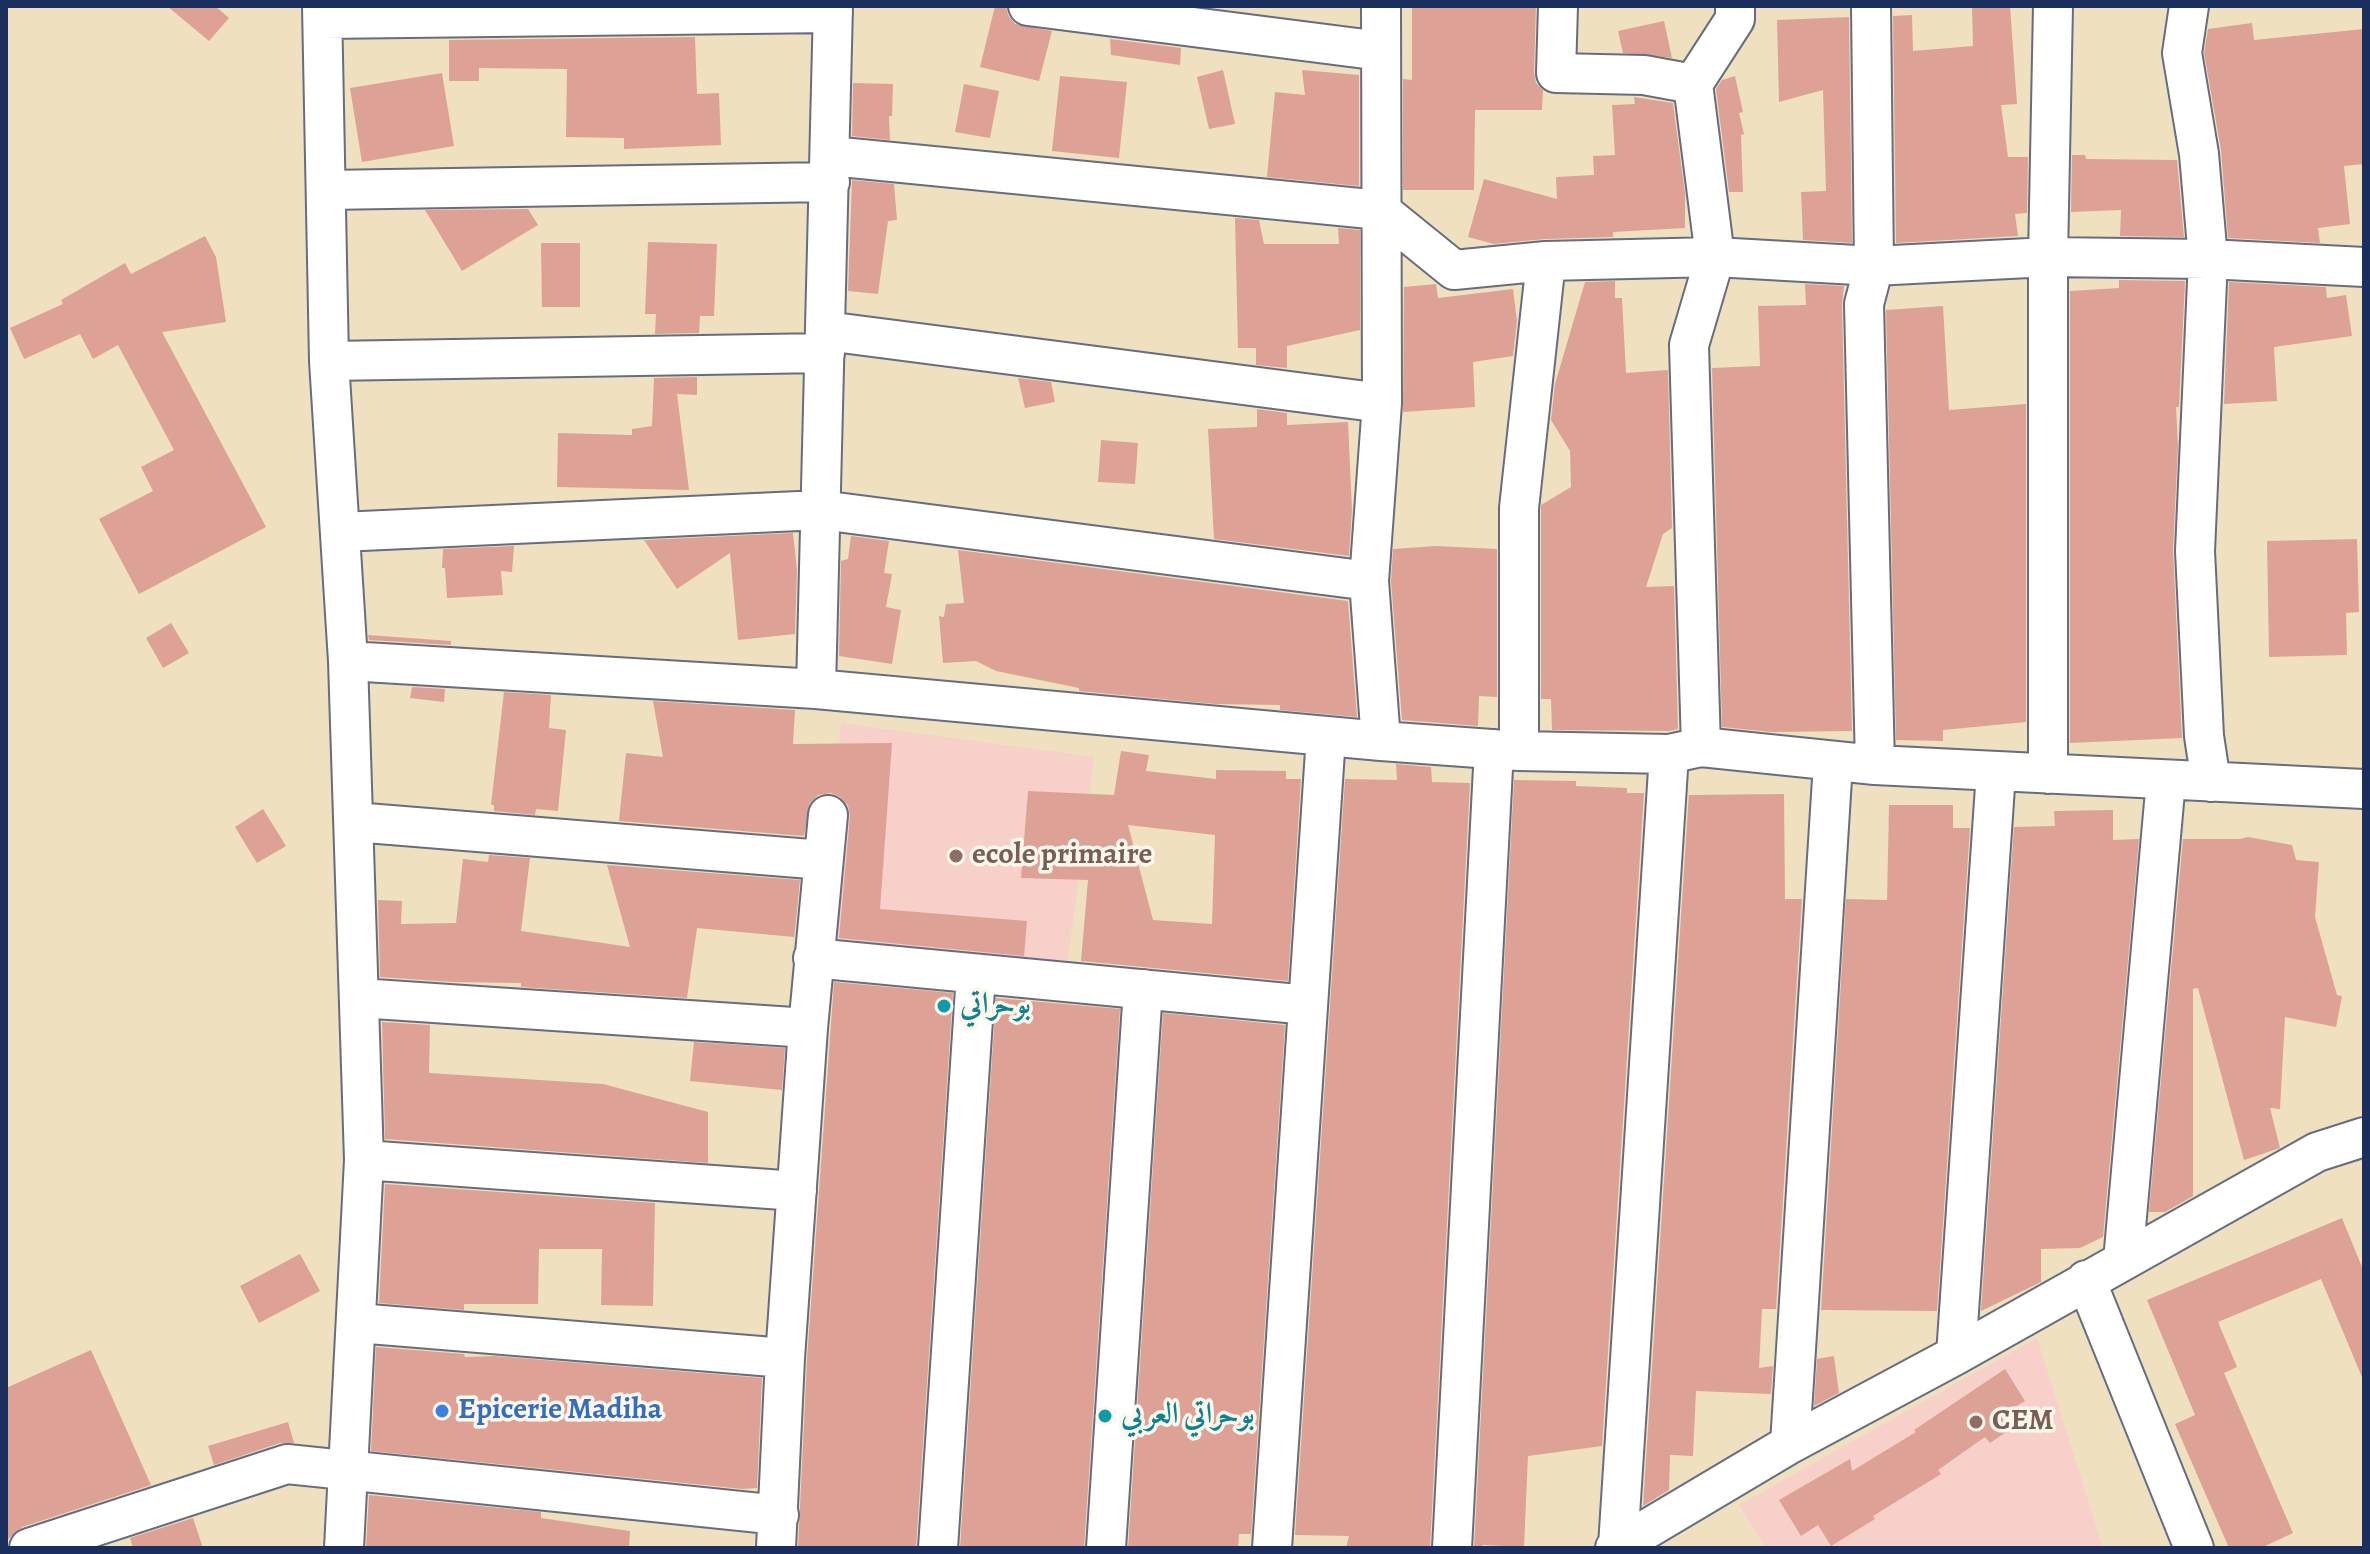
<!DOCTYPE html>
<html>
<head>
<meta charset="utf-8">
<style>
  body { margin:0 }
  #map { position:relative; width:2370px; height:1554px; overflow:hidden; background:#efe0c0; font-family:Alegreya,serif }
  canvas { display:block }
  .frame { position:absolute; inset:0; border:8px solid #1b2f5e; pointer-events:none }
</style>
</head>
<body>
<div id="map">
<canvas width="2370" height="1554"></canvas>
<div class="frame"></div>
</div>
<script>
const g = document.querySelector('canvas').getContext('2d');
g.lineJoin = 'round';
function fillPath(path, color) { g.fillStyle = color; g.fill(path, 'evenodd'); }
const shape = rows => new Path2D(rows.map(r => 'M' + r).join(''));
function trace(path, color, width, dash) { g.strokeStyle = color; g.lineWidth = width; g.lineCap = dash ? 'butt' : 'round'; g.setLineDash(dash || []); g.stroke(path); }
function label(font, color, halo, rows, align = 'center') {
  g.font = font + ' Alegreya,Amiri,serif'; g.lineWidth = 7; g.setLineDash([]); g.textBaseline = 'middle'; g.strokeStyle = halo; g.fillStyle = color; for (const [text, x, y, turn = 0] of rows) {
    g.save(); g.translate(x, y); g.rotate((+turn || 0) * Math.PI / 180); g.textAlign = isNaN(turn) ? turn : align; if (halo) g.strokeText(text, 0, 0); g.fillText(text, 0, 0); g.restore();
  }
}
fillPath(shape([
  [841,723,1094,757,1066,974,823,954],
  [2037,1338,2103,1548,1766,1548,1739,1505]
]), '#f7d0c9');
fillPath(shape([
  [167,6,215,6,229,18,209,41],
  [995,6,1006,6,1008,15,1015,24,1052,31,1039,81,980,67],
  [1412,6,1536,6,1534,72,1536,83,1543,90,1542,110,1475,110,1474,190,1403,190,1403,79,1412,80],
  [1972,6,2010,6,2017,104,2001,105,2008,157,2028,157,2027,213,2015,214,2018,236,1896,243,1893,16,1912,15,1913,51,1973,46],
  [1849,17,1852,243,1803,240,1801,192,1826,191,1823,90,1779,102,1777,20],
  [1664,21,1672,58,1623,53,1618,31],
  [2252,23,2254,40,2364,29,2364,164,2344,166,2350,224,2318,228,2320,243,2228,238,2221,150,2204,53,2208,29],
  [695,37,697,94,719,93,721,145,624,149,624,138,566,137,567,69,479,68,479,81,449,81,449,40],
  [1110,39,1181,48,1180,65,1111,55],
  [1223,70,1235,124,1209,129,1197,77],
  [1302,70,1359,75,1359,186,1267,177,1275,92,1305,95],
  [442,73,454,146,362,162,350,88],
  [1060,76,1127,82,1119,158,1052,151],
  [1735,76,1743,112,1739,113,1744,134,1741,135,1743,192,1729,192,1716,89,1722,80],
  [853,83,893,84,892,116,889,116,890,140,852,136],
  [964,84,999,91,990,138,955,132],
  [1634,97,1673,103,1685,194,1685,228,1613,232,1613,237,1545,239,1494,244,1468,237,1484,179,1557,199,1556,177,1594,175,1593,156,1615,155,1612,105,1635,104],
  [2072,155,2085,155,2086,159,2177,160,2184,237,2120,236,2121,210,2071,212],
  [852,180,894,184,897,220,888,221,878,294,848,291],
  [528,209,538,225,462,271,425,210],
  [1235,218,1259,220,1264,244,1339,244,1338,228,1360,230,1360,330,1287,346,1287,368,1256,365,1256,348,1238,348],
  [205,236,216,257,226,322,162,332,266,527,139,594,99,519,153,491,141,467,174,450,118,345,93,359,80,334,24,359,10,328,63,304,61,300,125,263,131,274],
  [648,242,717,244,714,316,700,316,699,333,655,334,656,314,645,314],
  [541,243,580,243,580,307,542,307],
  [2119,280,2185,281,2179,407,2176,407,2178,446,2173,550,2182,738,2070,743,2070,291,2119,288],
  [1615,281,1615,298,1622,298,1626,373,1668,370,1672,528,1663,534,1646,587,1674,586,1678,729,1669,731,1552,730,1551,699,1541,699,1541,505,1571,487,1570,451,1551,420,1555,384,1585,282],
  [2229,282,2326,287,2327,298,2346,295,2352,336,2274,347,2277,401,2224,404],
  [1436,284,1438,298,1513,289,1517,321,1513,356,1473,362,1475,407,1403,412,1404,287],
  [1805,284,1844,286,1842,305,1852,731,1772,732,1722,727,1712,368,1760,366,1758,306,1806,305],
  [1943,306,1949,410,2026,404,2026,722,1943,730,1943,741,1896,740,1886,310],
  [697,377,697,395,677,394,689,490,557,487,558,433,632,435,632,429,652,426,654,378],
  [1018,378,1051,382,1055,402,1025,408],
  [1257,409,1287,413,1287,425,1348,422,1352,510,1349,556,1214,539,1208,429,1257,427],
  [1101,440,1138,443,1135,484,1098,482],
  [793,533,797,570,795,634,738,640,730,553,677,589,644,540],
  [851,536,889,541,884,573,892,574,886,607,901,610,892,664,839,656,841,561,848,559],
  [2357,539,2359,612,2346,613,2347,655,2269,657,2267,541],
  [514,546,512,572,501,571,503,595,447,598,445,568,442,568,443,549],
  [1436,546,1497,549,1497,697,1479,696,1478,726,1402,720,1391,581,1393,549],
  [958,550,1348,601,1357,717,1280,710,1280,705,1215,704,1079,691,1079,688,996,671,976,661,943,663,939,616,944,617,946,604,964,603],
  [171,623,189,653,163,668,146,638],
  [368,635,451,641,451,645,369,640],
  [412,687,445,689,444,702,410,698],
  [504,692,551,695,549,728,566,730,558,811,536,809,535,815,494,811,494,805,491,805],
  [653,701,795,710,793,744,892,743,880,909,1027,921,1024,956,839,938,850,816,848,805,840,797,831,793,818,795,810,803,804,836,619,821,626,753,663,757],
  [1121,751,1149,755,1146,771,1216,779,1216,770,1286,771,1286,779,1301,779,1288,981,1081,961,1088,880,1021,878,1028,791,1114,795],
  [1128,825,1215,835,1212,924,1153,920],
  [1396,764,1431,767,1432,782,1470,783,1430,1548,1346,1548,1349,1536,1295,1535,1345,779,1397,780],
  [1514,780,1576,781,1576,786,1627,788,1627,793,1644,793,1602,1446,1528,1456,1524,1547,1482,1545,1482,1548,1474,1548],
  [1689,792,1689,795,1784,794,1785,899,1802,899,1776,1309,1762,1309,1759,1368,1773,1366,1771,1394,1696,1391,1693,1456,1670,1455,1669,1490,1643,1506],
  [1889,805,1953,805,1953,828,1970,828,1937,1311,1821,1310,1846,899,1887,900],
  [263,809,286,846,257,863,235,827],
  [2113,810,2113,840,2139,839,2103,1237,2080,1248,2041,1249,2041,1282,1981,1311,2014,827,2055,826,2054,811],
  [2248,837,2292,845,2296,860,2319,862,2315,917,2337,995,2342,996,2336,1027,2285,1017,2280,1109,2270,1108,2280,1148,2244,1160,2198,988,2193,989,2193,1196,2165,1212,2149,1212,2183,839,2240,839],
  [489,855,530,858,521,931,630,947,607,865,800,880,793,950,794,937,697,928,687,998,521,987,521,983,453,982,380,977,378,900,402,901,401,924,456,923,463,859,488,862],
  [834,982,953,993,916,1548,798,1548,807,1359],
  [996,998,1120,1009,1084,1548,960,1548],
  [1163,1013,1285,1025,1251,1534,1239,1534,1238,1548,1128,1548],
  [382,1022,430,1025,429,1073,603,1084,708,1112,708,1163,385,1139],
  [694,1042,785,1048,782,1090,690,1081],
  [385,1184,655,1203,653,1306,601,1305,602,1249,539,1249,538,1304,464,1304,464,1310,379,1303],
  [2342,1218,2364,1272,2364,1382,2321,1279,2218,1322,2237,1367,2224,1373,2293,1533,2261,1548,2229,1548,2175,1424,2195,1415,2147,1300],
  [300,1254,320,1291,259,1323,240,1286],
  [376,1347,464,1354,465,1357,495,1356,762,1378,757,1488,743,1489,371,1451],
  [91,1350,151,1485,22,1527,6,1541,6,1388],
  [1834,1356,1839,1393,1814,1406,1817,1359],
  [2005,1369,2025,1401,2012,1409,2021,1422,1990,1443,1985,1437,1938,1470,1941,1474,1873,1516,1875,1519,1831,1546,1818,1525,1801,1536,1779,1500,1850,1459,1852,1471,1916,1432,1914,1430],
  [288,1422,294,1443,280,1443,214,1465,208,1446],
  [369,1495,541,1512,541,1518,630,1531,629,1548,366,1548],
  [193,1518,203,1548,133,1548,130,1538]
]), '#dda295');
const minor = shape([
  [322,6,329,361,348,661,816,689],
  [833,6,816,689,1381,741],
  [1028,6,1381,51],
  [1381,6,1382,403,1369,581,1381,741,1519,751,1669,754,1701,747,1875,765,2364,789],
  [1558,6,1556,73,1644,75,1693,84],
  [1871,6,1874,266,1864,304,1875,765],
  [2189,6,2182,53,2199,154,2208,259,2195,551,2204,736,2211,782],
  [323,19,833,13],
  [831,156,1380,210,1454,270,1546,261,1715,257,1874,266,2048,257,2208,259,2364,267],
  [326,190,830,182],
  [826,331,1382,403],
  [329,361,825,353],
  [340,532,821,510,1369,581],
  [1701,747,1689,345,1715,257,1693,84,1735,19,1735,6],
  [1519,751,1519,508,1546,261],
  [2048,774,2048,257,2053,6],
  [354,822,823,860],
  [813,958,1308,1005],
  [359,998,808,1028],
  [364,1160,797,1191],
  [2123,1261,2166,780],
  [2086,1280,2194,1548],
  [357,1323,785,1358],
  [1956,1355,1996,772],
  [1790,1444,1833,763],
  [1618,1546,1669,754],
  [29,1548,287,1464,779,1515],
  [344,1548,364,1160,348,661],
  [776,1548,785,1358,808,1028,828,815],
  [938,1548,976,974],
  [1106,1548,1143,989],
  [1272,1548,1326,736],
  [1452,1548,1494,749],
  [1615,1548,1790,1444,1956,1355,2317,1152,2364,1137]
]);
trace(minor, '#656d80', 42);
trace(minor, '#fff', 38);
for (const [x, y, r, color] of [
  [956,856,8,"#8d6e63"],
  [944,1006,8,"#0f9aa8"],
  [442,1411,8,"#3f7fe0"],
  [1105,1416,8,"#0f9aa8"],
  [1976,1422,8,"#8d6e63"]
]) { const dot = new Path2D(); dot.arc(x, y, r, 0, 2 * Math.PI); g.fillStyle = color; g.fill(dot); trace(dot, '#fbf7ec', 3); }
label('bold 30px', '#785e54', '#fbf7ec', [
  ["ecole primaire",972,856],
  ["CEM",1992,1422]
], 'left');
label('bold 30px', '#0d838f', '#fbf7ec', [
  ["بوحراتي",960,1006],
  ["بوحراتي العربي",1121,1416]
], 'left');
label('bold 30px', '#366cbe', '#fbf7ec', [
  ["Epicerie Madiha",458,1411]
], 'left');
</script>
</body>
</html>
